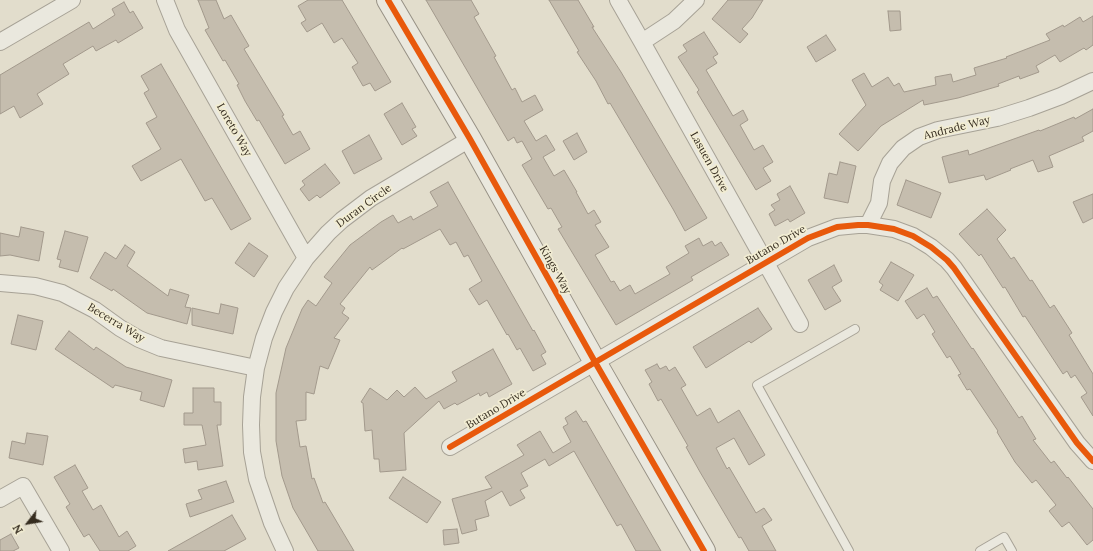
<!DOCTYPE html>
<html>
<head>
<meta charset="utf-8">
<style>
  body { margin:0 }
  #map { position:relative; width:1093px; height:551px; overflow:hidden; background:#e2ddcc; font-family:Lora,serif }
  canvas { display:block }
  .north { position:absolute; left:8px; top:503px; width:40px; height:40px; -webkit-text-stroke:3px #f2edd3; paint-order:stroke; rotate:239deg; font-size:11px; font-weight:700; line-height:16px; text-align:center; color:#352c1f }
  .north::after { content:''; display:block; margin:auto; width:14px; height:18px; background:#352c1f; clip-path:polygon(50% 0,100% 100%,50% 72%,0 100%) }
</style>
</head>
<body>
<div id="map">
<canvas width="1093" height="551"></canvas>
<div class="north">N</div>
</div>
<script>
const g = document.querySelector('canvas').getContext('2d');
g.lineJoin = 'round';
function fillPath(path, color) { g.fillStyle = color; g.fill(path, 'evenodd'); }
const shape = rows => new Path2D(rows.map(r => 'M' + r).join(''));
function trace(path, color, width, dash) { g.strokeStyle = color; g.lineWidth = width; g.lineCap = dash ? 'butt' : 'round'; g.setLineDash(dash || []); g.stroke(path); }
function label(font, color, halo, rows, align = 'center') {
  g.font = font + ' Lora,serif'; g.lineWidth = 3.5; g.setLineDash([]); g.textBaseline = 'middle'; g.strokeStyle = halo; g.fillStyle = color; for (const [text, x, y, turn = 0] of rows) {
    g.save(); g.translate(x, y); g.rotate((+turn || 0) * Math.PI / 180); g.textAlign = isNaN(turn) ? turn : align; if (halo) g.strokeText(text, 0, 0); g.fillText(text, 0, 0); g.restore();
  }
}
const building = shape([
  [198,0,216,0,224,19,231,15,249,46,244,49,284,115,282,116,293,135,300,131,310,149,285,164,259,120,257,121,245,101,237,85,239,84,225,60,223,61,205,30,209,28,198,0],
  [308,0,342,0,391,82,375,91,370,83,363,86,352,67,358,63,342,38,334,43,322,23,307,32,301,23,306,20,298,6,308,0],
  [426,0,471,0,479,14,474,17,496,56,494,57,512,90,515,88,522,102,535,95,543,110,524,121,536,141,546,135,555,150,543,157,554,176,564,170,577,192,576,192,588,214,594,210,601,222,595,225,609,247,595,255,611,282,614,281,620,291,630,285,635,294,670,274,666,267,689,253,685,246,699,238,703,246,712,241,715,246,721,242,729,255,691,277,693,280,616,325,558,229,562,227,551,208,548,209,522,165,532,159,522,141,517,143,514,137,508,141,426,0],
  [549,0,578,0,594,27,592,27,621,72,707,218,685,231,673,209,610,103,608,104,596,81,577,52,579,51,549,0],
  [728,0,763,0,752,18,742,29,748,34,740,43,712,19,728,0],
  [124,2,130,13,133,11,143,28,118,43,116,40,96,51,93,46,63,64,69,74,37,94,43,104,20,118,14,106,0,114,0,75,89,22,93,29,115,15,112,9,124,2],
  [888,11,900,11,901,30,890,31,888,11],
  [1093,16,1093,45,1086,50,1084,48,1060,62,1055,55,1036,66,1039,72,1020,79,1019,76,998,84,999,86,958,98,924,105,923,100,881,126,858,151,839,134,866,105,852,80,864,73,872,87,888,77,894,86,899,83,904,92,936,85,935,77,951,74,953,82,976,75,974,68,1007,58,1006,57,1050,40,1046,34,1063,25,1064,27,1080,17,1083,22,1093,16],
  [704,32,718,54,713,57,717,63,706,70,733,116,743,110,748,120,740,125,754,150,763,145,773,162,763,168,771,181,756,190,697,92,699,90,678,57,687,51,683,45,704,32],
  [826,35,836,50,816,62,807,47,826,35],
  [161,64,251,219,231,230,212,198,205,201,181,159,141,181,132,166,161,149,146,123,157,117,144,93,149,90,141,76,161,64],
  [402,103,416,127,412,129,417,136,402,145,384,114,402,103],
  [1093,109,1093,131,1082,137,1084,141,1049,156,1053,167,1038,172,1033,160,1010,169,1011,170,986,180,984,175,949,183,942,157,968,150,969,155,1039,130,1040,131,1074,117,1075,119,1093,109],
  [577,133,587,152,574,160,563,141,577,133],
  [369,135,382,159,354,174,342,151,369,135],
  [840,162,856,166,848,203,824,198,829,173,837,175,840,162],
  [325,164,340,183,320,198,317,195,309,201,300,189,305,185,302,181,325,164],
  [906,180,941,193,931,218,897,205,906,180],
  [448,182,533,331,534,330,546,352,541,355,546,364,533,371,520,348,517,350,508,334,507,335,487,300,479,305,469,289,482,281,468,255,464,257,456,242,450,245,440,229,403,249,402,248,372,270,370,267,340,304,345,308,342,313,349,318,334,338,340,340,328,369,320,366,314,394,306,392,306,420,296,421,300,447,306,446,312,479,314,478,323,503,325,502,354,551,318,551,293,508,282,476,276,441,276,393,286,348,302,309,308,300,316,306,332,283,324,277,350,245,381,222,393,215,398,223,411,216,413,220,438,206,430,192,448,182],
  [790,186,805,213,790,222,788,219,775,226,769,214,775,210,771,205,780,200,777,194,790,186],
  [1093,194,1093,218,1083,223,1073,202,1093,194],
  [987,209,1006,230,997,239,1011,259,1014,257,1030,281,1032,280,1050,308,1054,305,1072,333,1069,335,1093,374,1093,416,1081,397,1087,393,1075,375,1071,378,1067,371,1063,374,1025,316,1023,317,1005,287,1003,288,981,254,979,256,959,234,987,209],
  [21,227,44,232,39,261,10,255,0,256,0,233,19,237,21,227],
  [65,231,88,237,78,272,59,267,61,260,57,259,65,231],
  [249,243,268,256,254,277,235,263,249,243],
  [125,245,135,252,127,266,168,296,170,289,189,295,185,307,191,308,187,324,147,313,113,289,112,291,90,278,105,252,116,259,125,245],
  [891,262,914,275,898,301,880,290,883,285,879,282,891,262],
  [834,265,842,281,832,287,841,301,825,310,808,280,834,265],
  [927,288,933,298,937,296,972,349,973,348,1019,418,1022,416,1036,439,1033,440,1051,463,1054,461,1067,478,1068,477,1093,509,1093,540,1087,545,1069,522,1062,527,1049,511,1056,505,1036,480,1032,483,1015,462,997,432,998,431,970,389,967,390,958,375,961,374,950,356,947,358,932,334,935,332,924,314,917,319,905,301,927,288],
  [221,304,238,308,233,334,192,325,192,308,219,314,221,304],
  [758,308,772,329,751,343,749,341,706,368,693,347,758,308],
  [18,315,43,321,36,350,11,344,18,315],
  [69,331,94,350,96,347,126,367,172,380,164,407,140,400,142,392,115,385,113,388,55,349,69,331],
  [493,349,512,384,489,397,487,392,480,396,479,393,457,405,455,403,444,409,439,401,404,433,406,470,380,472,379,459,374,459,372,430,365,431,363,403,361,402,370,388,387,400,397,390,404,397,415,387,426,399,457,381,452,372,493,349],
  [657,364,660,369,666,366,669,371,675,367,686,385,681,388,697,416,710,408,718,423,739,410,765,455,749,465,734,438,716,448,727,469,729,467,756,513,764,508,772,520,762,526,776,551,749,551,741,537,739,538,700,472,686,447,688,446,661,399,658,401,649,384,652,382,645,370,657,364],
  [193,388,214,388,214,402,221,402,221,425,217,425,223,466,198,470,197,461,185,463,183,449,206,445,202,425,184,425,184,413,193,413,193,388],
  [576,411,583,422,586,421,661,551,636,551,621,524,617,526,574,451,549,466,545,459,521,473,528,486,520,490,525,498,510,506,502,491,485,501,489,516,475,520,477,530,462,534,452,499,492,488,485,477,524,455,517,445,540,431,553,453,571,442,563,427,568,424,565,418,576,411],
  [27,433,48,436,43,465,9,458,12,441,25,444,27,433],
  [75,465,88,488,82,491,93,510,101,505,119,537,127,531,136,546,128,551,100,551,89,534,84,537,66,507,70,504,54,477,75,465],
  [403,477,441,502,427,523,389,498,403,477],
  [226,481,234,502,190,517,186,504,202,499,198,490,226,481],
  [232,515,246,539,224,551,168,551,232,515],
  [457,529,459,543,444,545,443,530,457,529],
  [11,534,19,548,13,551,0,551,0,540,11,534]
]);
fillPath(building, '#c5bdae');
trace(building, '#a2998c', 1);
const lane = shape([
  [849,551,757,385,855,329],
  [980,551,1004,537,1012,551]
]);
const street = shape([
  [165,0,177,30,306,258],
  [618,0,642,42,800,324],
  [0,42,72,0],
  [642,42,674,21,696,0],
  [868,225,879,203,882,181,890,163,903,148,919,137,938,130,997,118,1029,108,1061,96,1093,81],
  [0,283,35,286,62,293,95,310,120,328,139,339,161,348,256,368],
  [450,447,808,238,837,227,858,225,868,225,894,229,913,236,931,247,947,260,954,268,1077,443,1093,461],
  [0,499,23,486,61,551],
  [285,551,272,523,257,479,252,452,251,425,252,397,256,368,264,338,274,312,286,288,306,258,328,233,342,220,371,198,470,139]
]);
const secondary = shape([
  [388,0,470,139,595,362,704,551]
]);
trace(lane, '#a7a296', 10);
trace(street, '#a7a296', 18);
trace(secondary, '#979185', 24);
trace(lane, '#eae8de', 8);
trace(street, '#eae8de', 16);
trace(secondary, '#eae8de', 22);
trace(shape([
  [388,0,470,139,595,362,704,551],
  [450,447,808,238,837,227,858,225,868,225,894,229,913,236,931,247,947,260,954,268,1077,443,1093,461]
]), '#e8590c', 6);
label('11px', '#352c1f', '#f2edd3', [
  ["Andrade Way",957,128,-14],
  ["Loreto Way",234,130,60],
  ["Lasuen Drive",709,162,61],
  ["Duran Circle",364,206,-36],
  ["Butano Drive",776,245,-30],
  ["Kings Way",555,270,61],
  ["Becerra Way",116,323,31],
  ["Butano Drive",496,409,-31]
]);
</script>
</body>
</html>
